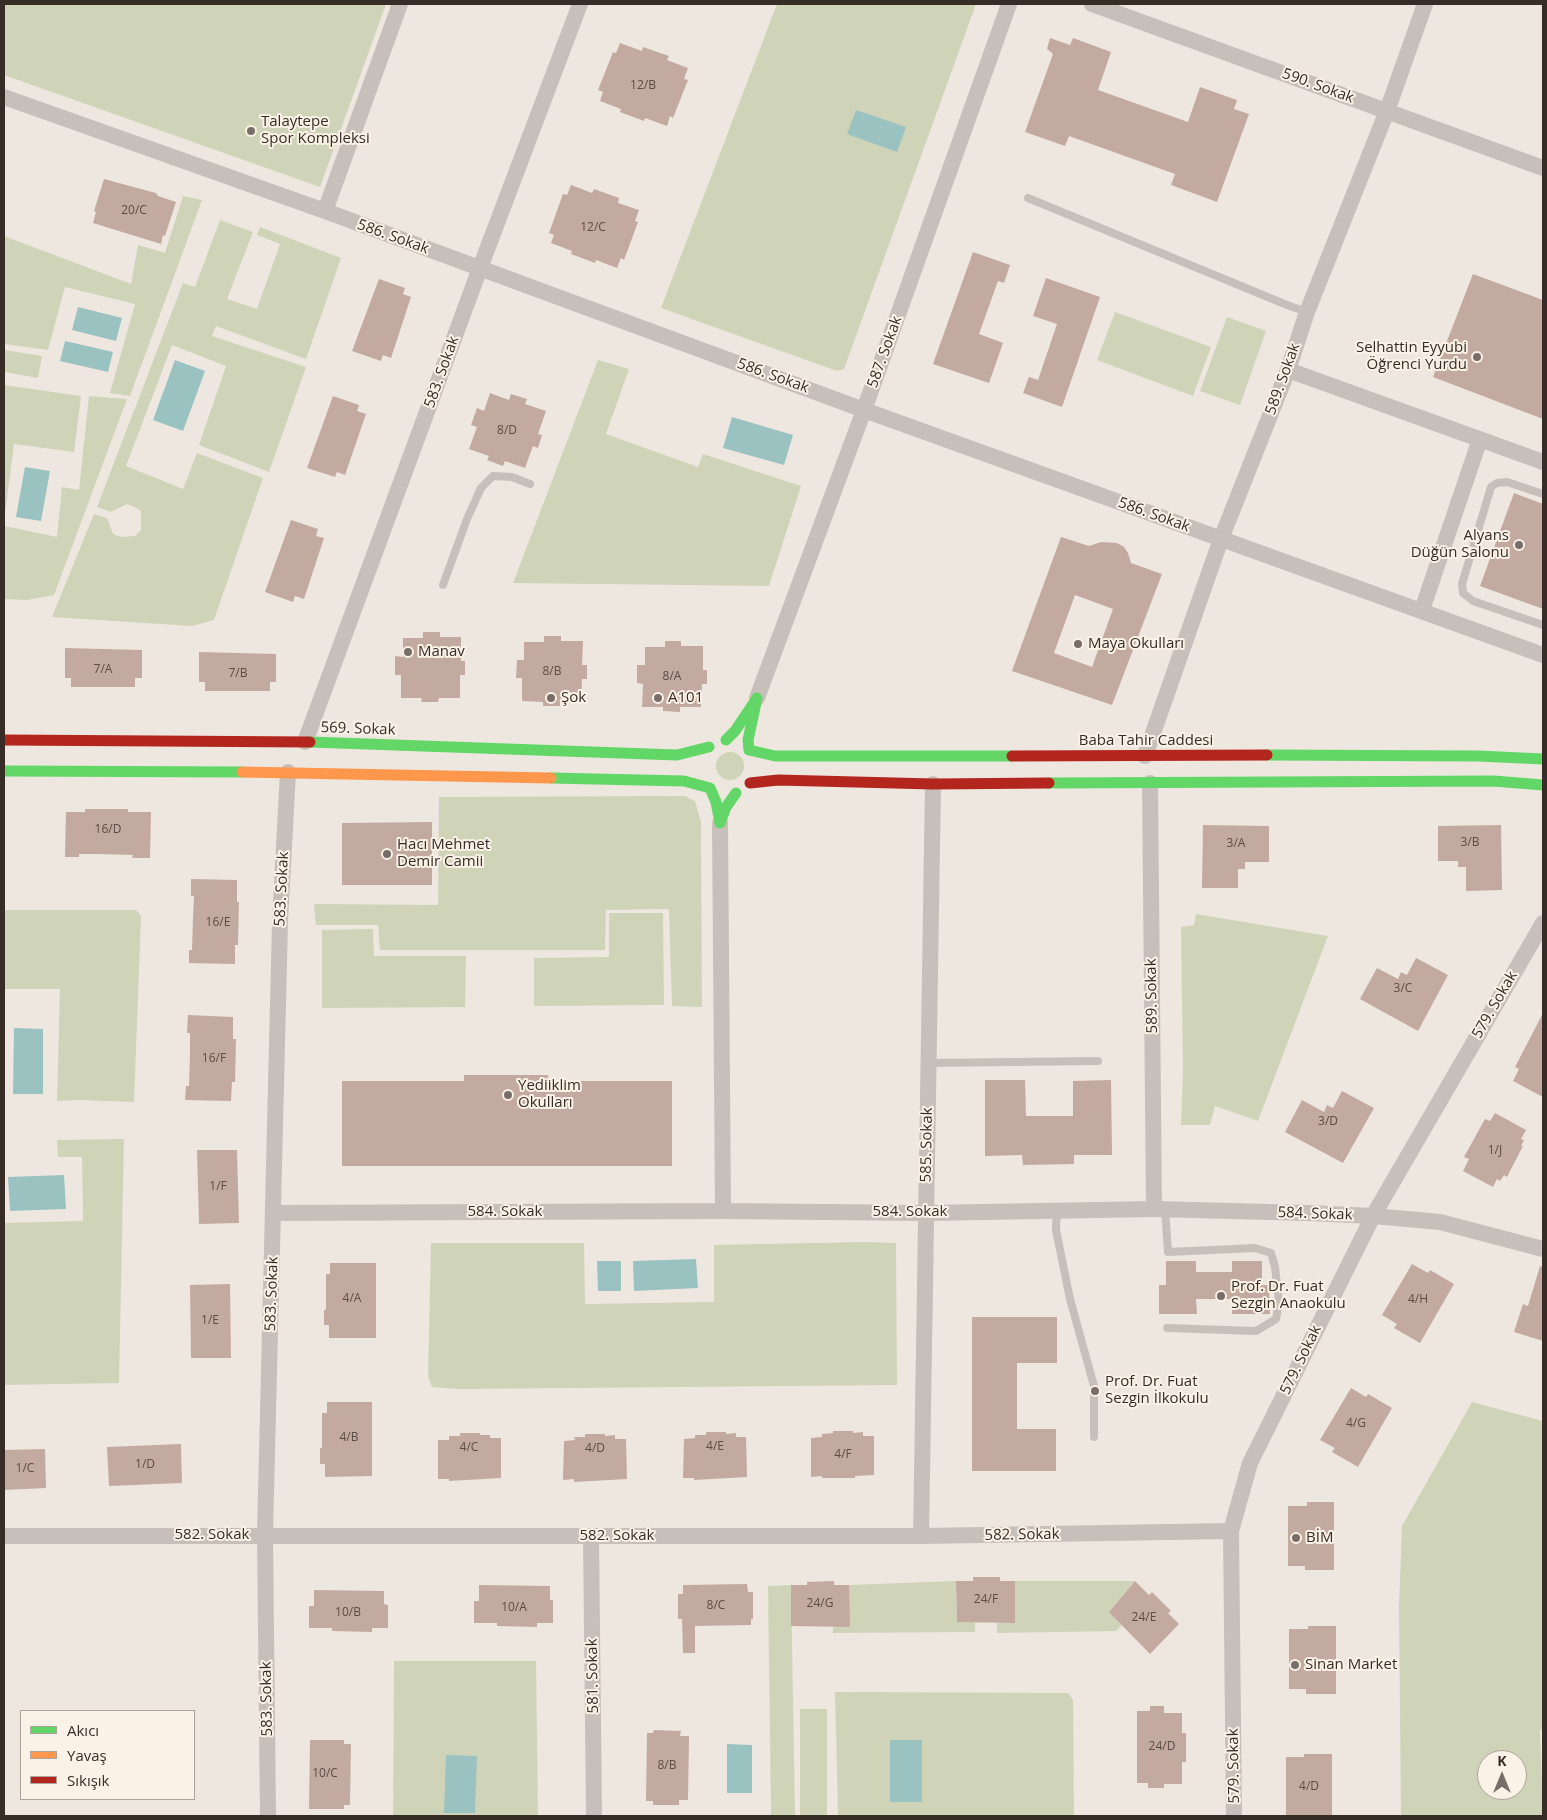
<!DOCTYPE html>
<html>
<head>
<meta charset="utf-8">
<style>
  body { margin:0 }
  #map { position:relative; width:1547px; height:1820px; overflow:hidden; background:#eee7e0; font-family:"Open Sans",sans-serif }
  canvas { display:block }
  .frame { position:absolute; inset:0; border:5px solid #382c27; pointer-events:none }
  .legend { position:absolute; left:20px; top:1710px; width:175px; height:90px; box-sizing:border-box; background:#fbf2e7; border:1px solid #ada39a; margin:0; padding:6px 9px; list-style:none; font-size:15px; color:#382c27 }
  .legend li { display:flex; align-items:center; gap:10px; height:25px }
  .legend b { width:25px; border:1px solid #ada39a }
  .north { position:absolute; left:1477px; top:1750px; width:50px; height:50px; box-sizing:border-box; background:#fbf2e7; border:1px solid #ada39a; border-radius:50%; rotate:0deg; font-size:14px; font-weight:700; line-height:20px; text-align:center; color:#382c27 }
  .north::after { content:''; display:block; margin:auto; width:18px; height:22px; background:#786d68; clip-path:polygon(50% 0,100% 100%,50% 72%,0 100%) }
</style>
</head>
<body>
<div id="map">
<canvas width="1547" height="1820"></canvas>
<div class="frame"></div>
<ul class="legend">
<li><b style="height:6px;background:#63d668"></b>Akıcı</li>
<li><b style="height:6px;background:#ff974d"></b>Yavaş</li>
<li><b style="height:6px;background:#b3261e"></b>Sıkışık</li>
</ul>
<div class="north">K</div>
</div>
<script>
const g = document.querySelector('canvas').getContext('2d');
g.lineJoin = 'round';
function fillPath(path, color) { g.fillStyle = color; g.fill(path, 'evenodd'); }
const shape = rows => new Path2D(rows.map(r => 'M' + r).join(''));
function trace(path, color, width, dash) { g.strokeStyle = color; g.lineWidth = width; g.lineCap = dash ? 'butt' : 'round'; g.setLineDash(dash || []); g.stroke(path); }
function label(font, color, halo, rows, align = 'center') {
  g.font = font + ' "Open Sans",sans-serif'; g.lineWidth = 4; g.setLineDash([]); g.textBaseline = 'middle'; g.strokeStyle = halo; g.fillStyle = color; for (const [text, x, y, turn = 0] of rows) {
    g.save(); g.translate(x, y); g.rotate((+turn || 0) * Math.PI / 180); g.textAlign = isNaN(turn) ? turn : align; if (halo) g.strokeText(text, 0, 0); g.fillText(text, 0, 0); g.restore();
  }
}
fillPath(shape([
  [4,4,386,4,320,187,4,75],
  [777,4,976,4,844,369,837,371,661,308],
  [183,196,202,200,130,396,110,393,135,304,65,287,48,350,4,344,4,236,131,284,138,245,165,253],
  [220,220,253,232,227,299,257,309,280,244,257,235,260,227,341,258,306,359,216,326,212,336,306,367,269,472,199,445,226,366,172,345,126,466,183,489,197,453,263,478,214,620,192,626,52,617,94,514,107,518,113,534,121,537,135,536,141,530,141,511,135,507,127,504,111,512,97,507,183,283,195,287],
  [1115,312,1211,347,1193,396,1097,360],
  [1227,317,1266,331,1240,405,1200,391],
  [4,350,42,356,38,378,4,372],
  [598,360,629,369,606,434,698,467,703,454,801,486,769,586,513,583],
  [4,385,81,396,74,452,14,444,4,521],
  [89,396,127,399,54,595,27,600,4,599,4,526,57,537,62,487,79,490],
  '716 766a14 14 0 1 1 28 0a14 14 0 1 1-28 0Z',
  [685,796,695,801,701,822,702,1007,672,1006,669,909,606,910,605,950,380,950,378,925,316,925,314,904,438,905,439,797],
  [4,910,136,910,141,916,134,1102,78,1100,57,1101,60,989,4,989],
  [609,913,663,913,664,1005,534,1006,534,958,609,957],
  [1196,914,1328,936,1258,1121,1215,1106,1210,1125,1181,1125,1183,1072,1181,927,1194,925],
  [373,929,374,956,466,956,465,1007,322,1008,322,930],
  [124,1139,119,1383,4,1385,4,1223,83,1221,82,1157,58,1157,57,1140],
  [865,1242,896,1243,897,1385,459,1389,432,1387,428,1376,431,1243,584,1243,585,1304,714,1302,714,1245],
  [1472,1402,1543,1421,1543,1729,1540,1730,1543,1815,1401,1815,1399,1607,1402,1526],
  [1487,1760,1517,1760,1517,1790,1487,1790],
  [956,1581,957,1622,975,1622,975,1632,833,1633,833,1627,849,1626,849,1585],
  [1015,1581,1135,1581,1109,1612,1122,1625,1116,1631,997,1633,997,1623,1015,1622],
  [791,1585,795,1816,771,1816,768,1586],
  [394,1661,536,1661,538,1816,393,1816],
  [835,1692,1068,1693,1073,1700,1074,1816,838,1816],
  [800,1709,827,1709,827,1816,800,1816]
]), '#cfd4b8');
fillPath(shape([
  [856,110,906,127,897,152,847,134],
  [78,307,122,318,116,341,72,330],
  [65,341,113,352,108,372,60,361],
  [175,360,205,371,183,431,153,420],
  [732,417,793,435,784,465,723,448],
  [25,467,50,471,41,521,16,517],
  [14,1028,43,1029,43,1094,13,1094],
  [64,1175,66,1209,10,1211,8,1177],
  [696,1259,698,1288,634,1291,633,1261],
  [597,1261,621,1261,621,1291,598,1291],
  [890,1740,922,1740,922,1802,890,1802],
  [727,1744,752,1745,752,1793,727,1793],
  [446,1755,477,1756,475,1813,444,1813]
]), '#9ac2c1');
fillPath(shape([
  [1050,38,1070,45,1073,38,1111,52,1098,90,1188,122,1200,87,1237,100,1234,109,1249,114,1217,202,1171,185,1175,174,1069,136,1065,146,1025,132,1053,54,1047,49],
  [620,43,642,51,643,47,669,56,667,60,688,68,684,79,688,80,673,118,670,116,667,126,645,118,644,121,620,112,621,109,600,101,603,92,598,90,613,52,616,53],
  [104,179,156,193,158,196,176,202,165,236,163,235,161,244,93,223,96,212,94,211],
  [571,185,592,193,594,189,619,198,618,203,639,210,635,221,638,222,624,260,621,258,617,268,596,260,595,263,571,254,572,251,551,243,554,235,549,233,563,194,567,195],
  [973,252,1010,265,1004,283,998,281,979,334,1003,343,989,383,933,364],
  [1473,274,1543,300,1543,419,1433,377],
  [1046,278,1100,297,1062,407,1023,393,1029,377,1038,380,1057,324,1033,316],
  [379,279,405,288,403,294,411,297,391,358,383,355,381,361,352,351],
  [490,393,509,400,511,394,527,399,525,404,546,411,538,434,542,435,538,448,533,446,525,468,505,461,503,466,487,460,489,456,469,449,477,427,471,425,477,408,484,411],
  [333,396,359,405,357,411,366,414,345,475,337,472,335,477,307,468],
  [1514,493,1543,504,1543,609,1480,586],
  [291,520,318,529,316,536,324,538,304,599,295,596,293,602,265,592],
  [1061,537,1089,546,1101,542,1117,543,1124,547,1128,553,1131,563,1162,574,1112,705,1012,671],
  [1075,595,1113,609,1092,667,1054,653],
  [423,632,440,632,440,637,461,637,461,661,465,661,465,675,460,675,460,698,439,698,438,702,421,702,422,698,401,698,401,675,395,675,395,656,403,657,403,638,423,638],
  [544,636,561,636,561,641,583,641,582,665,587,665,587,679,582,679,581,702,560,702,560,706,543,706,543,702,522,701,522,678,516,678,517,660,524,660,524,642,544,642],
  [665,641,681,641,681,646,703,646,703,670,707,670,707,684,702,684,701,707,680,707,680,712,663,711,663,707,642,707,643,684,637,683,637,665,645,665,645,647,665,647],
  [65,648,142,650,142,678,135,678,135,687,71,687,71,678,65,678],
  [199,652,276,654,276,682,270,682,270,691,205,691,205,682,199,682],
  [85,809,128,809,128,812,151,812,150,858,132,858,133,855,97,854,79,854,79,857,65,857,66,812,85,812],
  [432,822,432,885,342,885,342,823],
  [1203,825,1269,826,1269,862,1245,862,1245,869,1238,869,1238,888,1202,888],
  [1501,825,1502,890,1466,891,1466,867,1458,867,1458,861,1438,861,1438,826],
  [191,879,237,880,237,902,239,902,238,945,235,945,235,964,189,963,189,950,192,950,193,918,194,896,191,896],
  [1416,958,1448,975,1418,1031,1360,999,1377,968,1398,979,1401,972,1407,975],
  [1543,1013,1543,1097,1513,1081,1519,1069,1515,1067],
  [188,1015,233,1017,233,1039,236,1039,235,1082,232,1082,231,1101,185,1100,186,1086,189,1086,190,1055,190,1033,187,1033],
  [464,1075,548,1075,548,1081,672,1081,672,1166,342,1166,342,1081,464,1081],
  [985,1080,1025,1080,1026,1116,1073,1116,1073,1081,1111,1080,1112,1155,1074,1155,1074,1164,1023,1165,1022,1155,985,1156],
  [1342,1091,1374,1108,1343,1163,1285,1132,1302,1100,1324,1112,1327,1105,1333,1108],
  [1495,1113,1526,1130,1521,1139,1524,1140,1521,1146,1523,1146,1507,1177,1504,1175,1500,1181,1497,1179,1493,1187,1463,1171,1469,1159,1464,1157,1485,1119,1490,1121],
  [197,1150,237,1150,239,1223,199,1224],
  [1166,1261,1196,1261,1196,1272,1232,1272,1232,1261,1262,1261,1262,1285,1269,1285,1270,1314,1232,1314,1232,1299,1196,1299,1197,1314,1159,1314,1159,1285,1166,1285],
  [330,1263,376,1263,376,1338,329,1338,329,1325,324,1325,324,1310,326,1310,326,1274,330,1274],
  [1412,1264,1428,1273,1430,1270,1454,1284,1420,1343,1394,1328,1397,1324,1382,1315],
  [1540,1266,1543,1267,1543,1341,1514,1332,1523,1304,1528,1306],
  [230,1284,231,1358,191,1358,190,1285],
  [972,1317,1057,1317,1057,1363,1017,1363,1017,1429,1056,1429,1056,1471,972,1471],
  [1351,1388,1366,1397,1368,1394,1392,1408,1358,1467,1332,1452,1335,1448,1320,1440],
  [327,1402,372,1402,372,1476,325,1477,325,1464,320,1464,320,1448,322,1448,322,1413,327,1413],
  [833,1431,853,1431,853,1433,863,1432,863,1436,874,1436,874,1475,855,1476,855,1478,822,1478,822,1476,811,1477,811,1438,822,1437,822,1434,833,1433],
  [706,1432,726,1432,726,1434,736,1433,736,1437,746,1437,747,1477,694,1480,694,1478,683,1478,684,1439,695,1438,695,1435,706,1435],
  [460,1433,480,1433,480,1435,490,1435,490,1438,501,1438,501,1478,449,1481,449,1479,438,1479,438,1440,449,1440,449,1436,460,1436],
  [585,1434,605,1434,605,1436,615,1435,615,1439,626,1439,627,1479,574,1482,574,1479,563,1480,564,1441,575,1440,574,1437,585,1437],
  [181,1444,182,1483,109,1486,107,1447],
  [45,1449,46,1488,4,1490,4,1450],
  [1307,1502,1334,1502,1334,1570,1305,1570,1305,1566,1288,1566,1288,1506,1307,1506],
  [973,1577,1000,1577,1000,1581,1015,1581,1015,1623,957,1622,956,1581,973,1581],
  [834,1581,834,1585,849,1585,850,1627,791,1626,791,1585,807,1585,807,1582],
  [1135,1581,1149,1595,1152,1592,1171,1611,1168,1613,1179,1624,1150,1654,1109,1612],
  [747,1584,748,1592,753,1592,753,1619,751,1619,751,1625,695,1626,695,1653,683,1653,682,1619,678,1619,678,1594,683,1594,683,1585],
  [479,1585,550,1586,550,1600,553,1600,553,1623,537,1623,537,1627,497,1626,497,1623,474,1623,474,1601,479,1601],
  [314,1590,384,1591,384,1604,388,1605,388,1628,372,1628,372,1632,332,1631,332,1628,309,1628,309,1606,314,1606],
  [1308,1626,1336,1626,1336,1694,1306,1694,1306,1689,1289,1689,1289,1629,1308,1629],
  [1150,1706,1164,1706,1164,1713,1182,1713,1182,1733,1186,1733,1186,1762,1182,1762,1182,1784,1164,1784,1164,1788,1148,1788,1148,1783,1137,1783,1137,1711,1150,1711],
  [654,1730,681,1731,680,1736,689,1736,688,1800,679,1800,679,1805,653,1805,653,1801,646,1801,647,1733,653,1733],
  [310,1740,344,1740,344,1744,351,1744,350,1805,344,1805,344,1809,309,1809],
  [1304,1754,1332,1754,1332,1816,1286,1816,1286,1757,1304,1757]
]), '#c3aaa0');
trace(shape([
  [1028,198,1287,305,1307,312],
  [1543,494,1507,482,1497,483,1491,487,1462,584,1463,593,1473,601,1543,625],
  [443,585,467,519,481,488,493,476,512,477,530,484],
  [928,1063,1098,1061],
  [1165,1209,1168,1252,1255,1248,1271,1253,1275,1267,1279,1302,1276,1319,1256,1331,1167,1328],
  [1057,1210,1056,1230,1070,1299,1094,1386,1094,1437]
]), '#c7bfb9', 8);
trace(shape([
  [1092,4,1543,168],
  [4,97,325,211,864,410,1543,655],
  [325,211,400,4],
  [1288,370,1543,462],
  [1422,610,1480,439],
  [757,698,864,410,1009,4],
  [305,742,480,268,580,4],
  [1145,756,1221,539,1288,370,1307,312,1387,111,1425,4],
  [1150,783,1154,1209],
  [720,823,723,1211],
  [274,1213,723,1211,926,1213,1154,1209,1308,1213,1373,1216,1440,1222,1543,1249],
  [4,1536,921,1536,1231,1531],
  [591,1536,594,1816],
  [921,1536,933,784],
  [268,1816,265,1535,280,921,288,772],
  [1234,1816,1231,1531,1250,1463,1373,1216,1543,923]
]), '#c7bfb9', 16);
trace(shape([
  [726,740,735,731,757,698,748,740,749,750,775,756,1012,756],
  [310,742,677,755,709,747],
  [1267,755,1478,756,1543,759],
  [4,771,242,772],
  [551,778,684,781,710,788,716,802,720,823,726,807,736,793],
  [1049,783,1494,781,1543,785]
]), '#63d668', 11);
trace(shape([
  [242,772,551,778]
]), '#ff974d', 11);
trace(shape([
  [4,740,310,742],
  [1012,756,1267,755],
  [750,783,778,780,933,784,1049,783]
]), '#b3261e', 11);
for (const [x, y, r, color] of [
  [251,131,5,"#786d68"],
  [1477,357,5,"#786d68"],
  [1519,545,5,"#786d68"],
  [1078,644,5,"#786d68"],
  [408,652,5,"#786d68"],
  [551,698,5,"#786d68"],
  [658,698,5,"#786d68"],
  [387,854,5,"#786d68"],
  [508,1095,5,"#786d68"],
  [1221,1296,5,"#786d68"],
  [1095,1391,5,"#786d68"],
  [1296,1538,5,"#786d68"],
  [1295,1665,5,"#786d68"]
]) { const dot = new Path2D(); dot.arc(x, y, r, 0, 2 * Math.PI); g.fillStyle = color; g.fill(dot); trace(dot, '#fbf2e7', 2); }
label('12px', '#5b4c45', null, [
  ["12/B",643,86],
  ["20/C",134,211],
  ["12/C",593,228],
  ["8/D",507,431],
  ["7/A",103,670],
  ["8/B",552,672],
  ["7/B",238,674],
  ["8/A",672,677],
  ["16/D",108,830],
  ["3/B",1470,843],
  ["3/A",1236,844],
  ["16/E",218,923],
  ["3/C",1403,989],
  ["16/F",214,1059],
  ["3/D",1328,1122],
  ["1/J",1495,1151],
  ["1/F",218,1187],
  ["4/A",352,1299],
  ["4/H",1418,1300],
  ["1/E",210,1321],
  ["4/G",1356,1424],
  ["4/B",349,1438],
  ["4/E",715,1447],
  ["4/C",469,1448],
  ["4/D",595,1449],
  ["4/F",843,1455],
  ["1/D",145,1465],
  ["1/C",25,1469],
  ["24/F",986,1600],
  ["24/G",820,1604],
  ["8/C",716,1606],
  ["10/A",514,1608],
  ["10/B",348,1613],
  ["24/E",1144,1618],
  ["24/D",1162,1747],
  ["8/B",667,1766],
  ["10/C",325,1774],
  ["4/D",1309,1787]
]);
label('15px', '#382c27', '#fbf2e7', [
  ["590. Sokak",1318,86,20],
  ["586. Sokak",393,237,20],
  ["587. Sokak",885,352,-70],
  ["583. Sokak",442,372,-70],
  ["586. Sokak",773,376,20],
  ["589. Sokak",1283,379,-70],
  ["586. Sokak",1154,515,20],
  ["569. Sokak",358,729,2],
  ["Baba Tahir Caddesi",1146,741],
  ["583. Sokak",282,889,-87],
  ["589. Sokak",1152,996,-91],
  ["579. Sokak",1495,1005,-60],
  ["585. Sokak",927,1145,-89],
  ["584. Sokak",505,1212],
  ["584. Sokak",910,1212],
  ["584. Sokak",1315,1214,2],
  ["583. Sokak",272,1294,-88],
  ["579. Sokak",1301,1360,-64],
  ["582. Sokak",212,1535],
  ["582. Sokak",1022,1535,-1],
  ["582. Sokak",617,1536],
  ["581. Sokak",593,1676,-91],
  ["583. Sokak",267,1699,-91],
  ["579. Sokak",1234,1766,-91]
]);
label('15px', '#382c27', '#fbf2e7', [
  ["Talaytepe",261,122],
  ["Spor Kompleksi",261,139],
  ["Selhattin Eyyubi",1467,348,"right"],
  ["Öğrenci Yurdu",1467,365,"right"],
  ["Alyans",1509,536,"right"],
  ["Düğün Salonu",1509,553,"right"],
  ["Maya Okulları",1088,644],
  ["Manav",418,652],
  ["Şok",561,698],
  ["A101",668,698],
  ["Hacı Mehmet",397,845],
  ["Demir Camii",397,862],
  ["Yediiklim",518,1086],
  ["Okulları",518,1103],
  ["Prof. Dr. Fuat",1231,1287],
  ["Sezgin Anaokulu",1231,1304],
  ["Prof. Dr. Fuat",1105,1382],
  ["Sezgin İlkokulu",1105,1399],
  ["BİM",1306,1538],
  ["Sinan Market",1305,1665]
], 'left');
</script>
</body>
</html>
